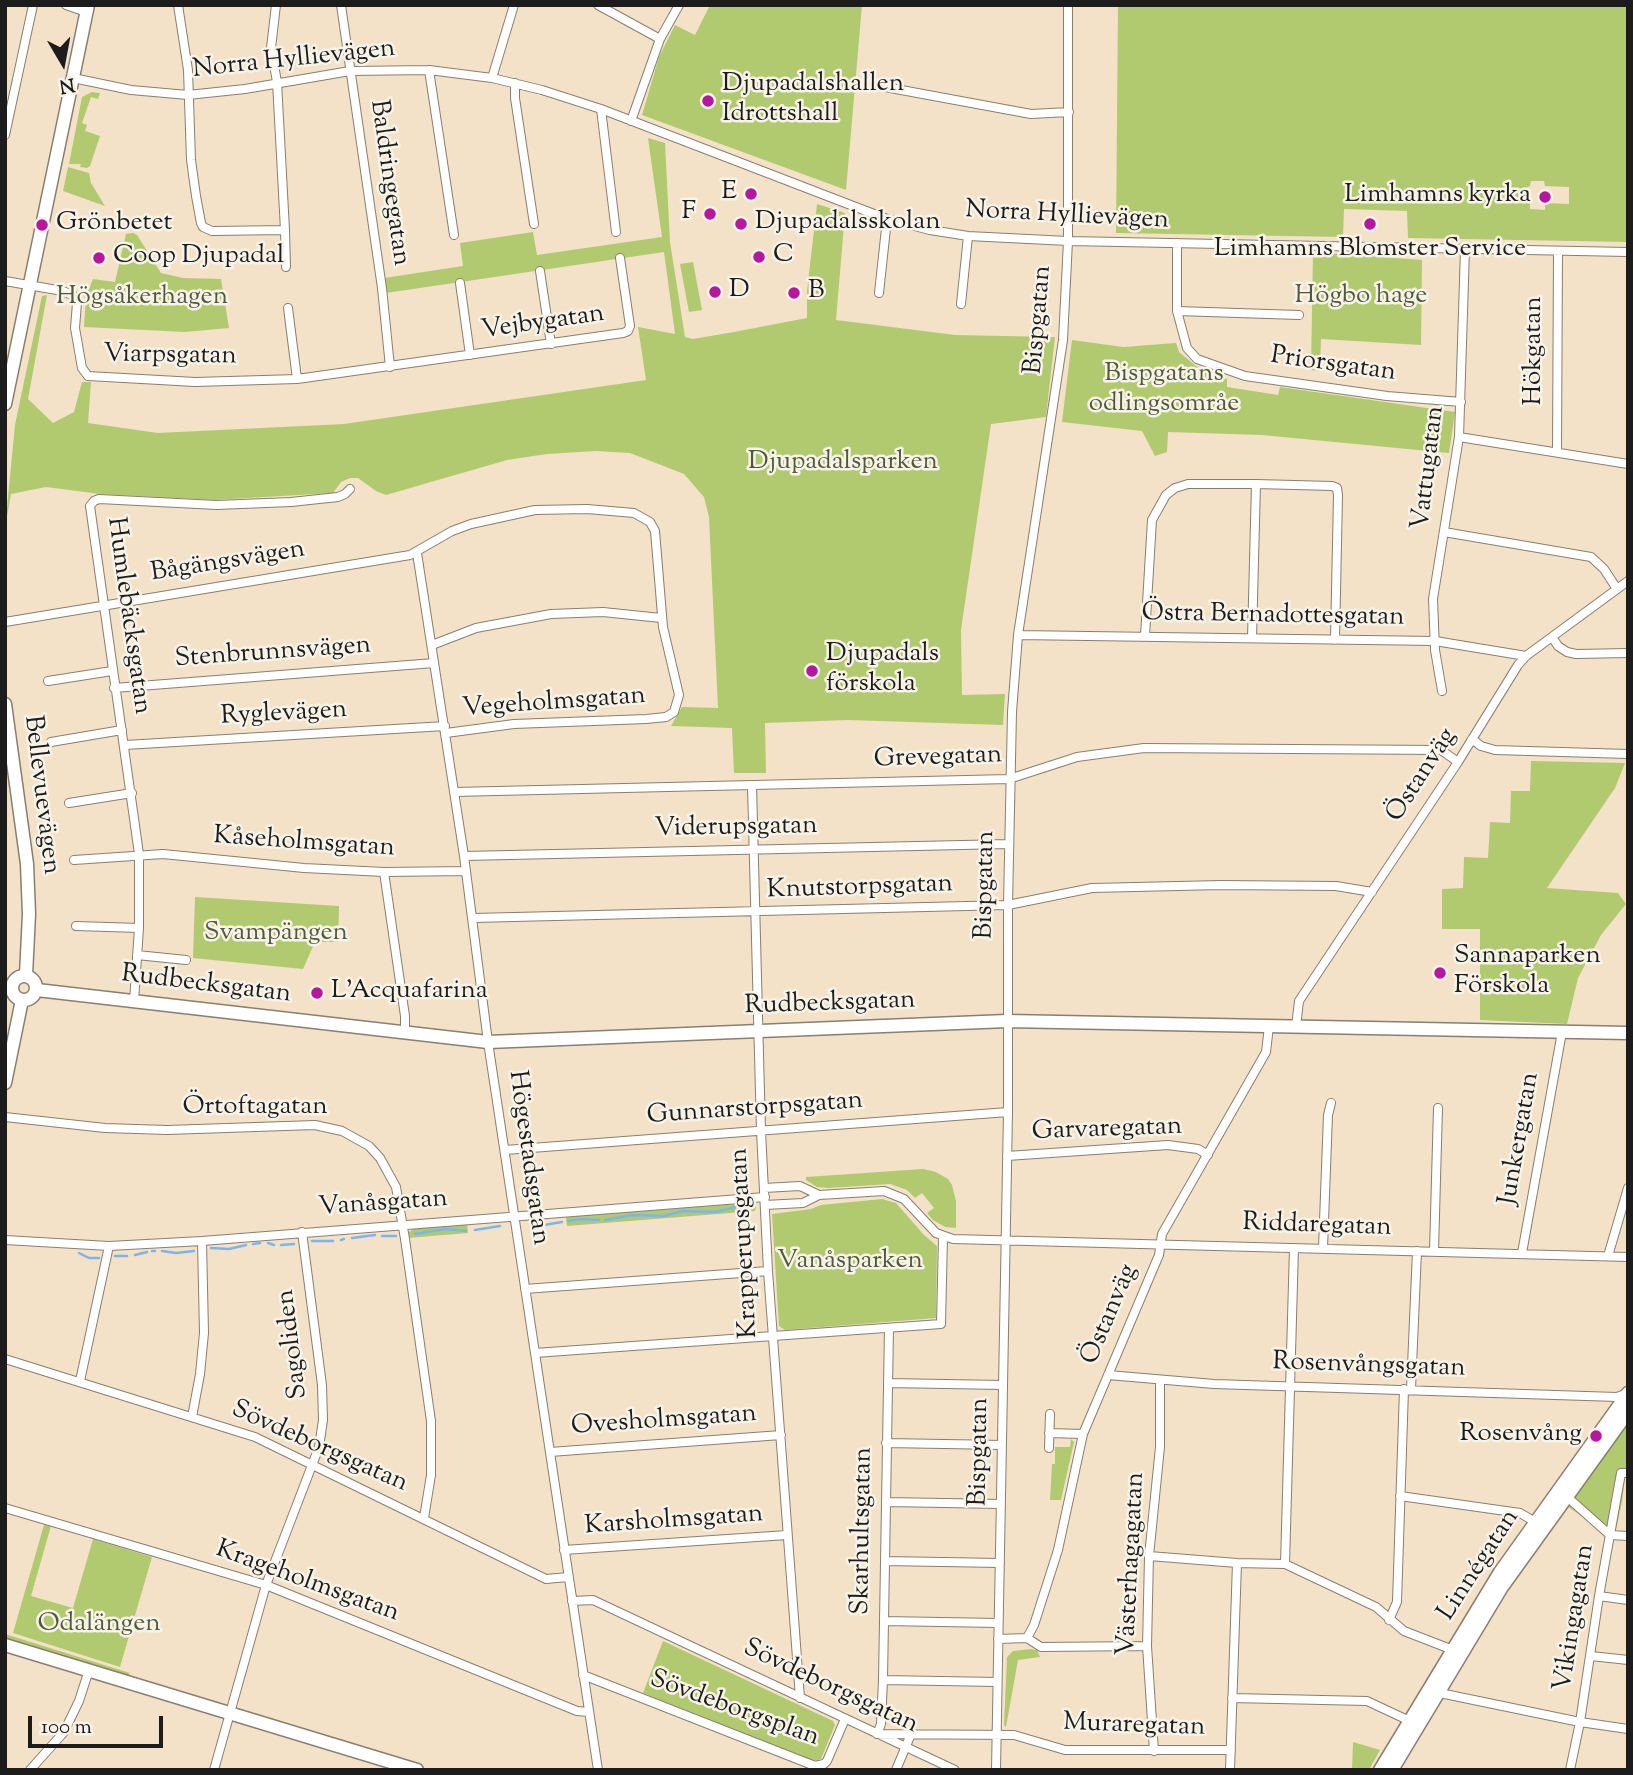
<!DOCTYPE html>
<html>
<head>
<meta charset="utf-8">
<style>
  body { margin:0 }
  #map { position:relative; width:1633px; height:1775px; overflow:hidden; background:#f3e2c8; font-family:"Sorts Mill Goudy",serif }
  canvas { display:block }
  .frame { position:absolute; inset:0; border:7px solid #1c1c1c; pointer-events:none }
  .north { position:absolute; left:28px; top:28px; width:70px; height:70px; -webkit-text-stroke:5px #f7f3e8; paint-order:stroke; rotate:170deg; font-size:19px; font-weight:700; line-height:28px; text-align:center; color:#1c1c1c }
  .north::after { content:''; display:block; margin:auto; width:24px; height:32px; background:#1c1c1c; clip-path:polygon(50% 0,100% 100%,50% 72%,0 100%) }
  .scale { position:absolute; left:28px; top:1716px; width:135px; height:32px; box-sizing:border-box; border:4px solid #1c1c1c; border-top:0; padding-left:9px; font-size:21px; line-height:24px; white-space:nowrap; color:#1c1c1c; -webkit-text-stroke:5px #f7f3e8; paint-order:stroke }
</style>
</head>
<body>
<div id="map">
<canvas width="1633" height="1775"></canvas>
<div class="frame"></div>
<div class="north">N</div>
<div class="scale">100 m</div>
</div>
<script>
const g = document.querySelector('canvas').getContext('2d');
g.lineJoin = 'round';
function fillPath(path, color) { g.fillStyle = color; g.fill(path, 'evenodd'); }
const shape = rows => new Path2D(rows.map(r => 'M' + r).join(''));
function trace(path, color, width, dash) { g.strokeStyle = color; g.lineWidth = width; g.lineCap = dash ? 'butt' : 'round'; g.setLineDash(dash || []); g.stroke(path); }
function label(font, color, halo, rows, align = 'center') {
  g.font = font + ' "Sorts Mill Goudy",serif'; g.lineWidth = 5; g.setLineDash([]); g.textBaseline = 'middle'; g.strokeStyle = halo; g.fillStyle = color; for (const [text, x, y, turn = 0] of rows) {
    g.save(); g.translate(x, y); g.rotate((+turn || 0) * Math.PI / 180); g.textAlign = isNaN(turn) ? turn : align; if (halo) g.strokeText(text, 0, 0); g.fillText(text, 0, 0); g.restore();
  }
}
fillPath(shape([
  [710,5,862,5,846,190,642,115,659,57,675,25,695,35],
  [1118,5,1628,5,1628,242,1408,238,1407,211,1344,209,1343,237,1116,233],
  [1531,181,1544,181,1545,186,1569,187,1569,204,1545,203,1545,210,1530,209,1530,203,1521,199,1521,190,1530,186],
  [92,92,100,93,98,99,91,97,82,123,87,125,85,131,100,136,90,166,87,168,80,167,81,164,69,164,82,97],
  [648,138,665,143,670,242,685,337,693,339,734,332,807,318,807,291,817,204,845,213,836,320,955,335,1055,337,1046,417,991,424,961,630,962,695,1005,694,1003,725,848,720,765,723,766,773,734,773,732,728,671,726,682,707,718,708,709,517,704,497,684,474,630,453,595,451,547,454,507,460,386,495,376,491,358,478,350,478,341,482,333,493,214,500,100,494,46,487,11,494,5,528,15,425,42,296,47,295,28,399,53,423,74,412,82,382,91,382,88,423,158,433,344,424,646,380,638,327,675,334,664,252,386,293,384,278,463,266,460,243,533,232,537,255,662,237],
  [68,167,89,173,91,183,105,206,63,191],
  [133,233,137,235,161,273,183,278,221,279,229,328,185,332,84,327,86,299,78,287,89,289,93,279,115,282,126,234],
  [1313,252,1422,260,1421,345,1321,339,1320,371,1311,370],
  [693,262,702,310,689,312,680,264],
  [1072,340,1123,347,1176,343,1179,352,1196,366,1213,376,1227,379,1227,387,1278,395,1280,387,1455,412,1449,453,1262,435,1168,432,1167,452,1155,456,1142,431,1062,422],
  [1531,761,1625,763,1615,788,1547,888,1618,893,1626,904,1601,935,1578,978,1567,1024,1480,1020,1480,929,1442,929,1442,889,1463,888,1464,857,1488,858,1490,822,1510,823,1511,791,1530,791],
  [195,897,339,906,338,942,315,942,303,969,193,958],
  [923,1169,936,1172,948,1179,952,1185,956,1201,956,1228,945,1227,933,1220,927,1213,934,1208,922,1193,915,1198,907,1190,890,1184,829,1188,817,1187,806,1180,806,1177],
  [882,1199,896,1203,924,1235,937,1246,936,1318,785,1330,779,1326,772,1214,811,1209,821,1205],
  [748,1203,756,1206,755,1211,567,1226,566,1217],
  [467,1224,468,1233,408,1238,409,1232,415,1228],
  [1628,1419,1628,1453,1622,1502,1614,1539,1567,1506,1611,1448],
  [1071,1439,1074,1442,1061,1500,1050,1500,1052,1464,1055,1464,1055,1447,1070,1447],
  [44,1525,51,1526,31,1596,73,1608,93,1539,152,1557,120,1667,13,1633],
  [5,1634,130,1673,128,1677,5,1639],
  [663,1641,833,1721,835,1725,821,1759,814,1761,643,1693],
  [1031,1649,1037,1650,1040,1657,1018,1660,1006,1727,1004,1725,1007,1657,1013,1651],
  [1353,1742,1380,1750,1369,1770,1352,1770]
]), '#b1ca6f');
trace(shape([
  [605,1220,632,1215,663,1216,683,1211,715,1212,736,1207,751,1207,753,1204],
  [568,1221,583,1219,599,1220],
  [531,1223,544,1225,562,1222],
  [475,1230,500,1226],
  [415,1234,445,1229,466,1231],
  [382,1236,396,1236],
  [352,1238,375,1235],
  [341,1240,344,1239],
  [312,1241,333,1241],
  [268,1243,274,1245],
  [253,1244,260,1243],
  [281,1245,294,1244],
  [211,1248,229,1249,246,1245],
  [152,1251,155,1251],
  [162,1251,176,1253,194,1251],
  [79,1253,89,1258,99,1258],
  [135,1255,147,1252],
  [115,1256,127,1256]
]), '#7ab6ec', 2.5);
const street = shape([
  [66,5,86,12],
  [178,5,188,70,191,160,196,196,201,223,203,227,212,231,285,230,277,82,271,48,276,5],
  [341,5,382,288,390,367],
  [598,5,660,39],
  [429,70,454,235],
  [73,78,131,90,188,95,245,89,350,71,429,70,492,78,542,90,601,109,887,219,930,230,968,236,1068,241,1628,252],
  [492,78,514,5],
  [515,83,515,98,534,224],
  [885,87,1031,114,1069,112],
  [601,109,616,232],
  [631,121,660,39,679,5],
  [5,135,33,5],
  [285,230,286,267],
  [1177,243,1177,311,1187,348,1197,359,1245,376,1387,396,1461,402],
  [540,271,551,344],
  [5,281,63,291,74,296,77,303,75,328,82,368,88,376,195,382,297,379,623,333,628,331,630,326,620,258],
  [460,283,470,355],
  [879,293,887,219],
  [961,304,968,236],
  [288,308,297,379],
  [1177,311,1299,315],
  [1459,437,1628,464],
  [1557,452,1558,251],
  [1444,532,1591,557,1604,569,1617,589],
  [417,553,464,856,488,1042,598,1770],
  [5,622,410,555,452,531,471,524,535,510,587,509,634,513,650,522,655,531,663,627,679,695,674,712,666,717,646,719,514,724,446,733],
  [1018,635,1435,641,1526,656],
  [1145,636,1152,520,1166,495,1175,488,1188,484,1256,484,1332,486,1337,488,1338,495,1335,640],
  [1552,637,1558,646,1567,652,1576,654,1628,653],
  [1252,638,1256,484],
  [432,645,476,628,551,614,603,612,661,618],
  [48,681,112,671],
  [114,688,434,663],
  [1442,691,1435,650,1433,599,1459,437,1465,249],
  [1472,739,1481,746,1495,750,1628,754],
  [51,742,122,730],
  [125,745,445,726],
  [752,785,761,1131,768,1271,800,1698],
  [454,792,1009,779,1077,757,1144,748,1441,750,1458,762],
  [69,803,132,793],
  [464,856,1008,844],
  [74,860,163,854,304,868,384,872,466,871],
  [384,872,405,1016,405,1033],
  [473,918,1008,905,1092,888,1221,885,1336,886,1372,892],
  [76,926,139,928],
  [137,955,186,960],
  [134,1001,139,928,139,854,90,506,94,501,99,499,217,505,291,502,338,497,345,494,350,489],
  [1296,1027,1299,1001,1458,762,1518,665,1526,656,1628,581],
  [5,1117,105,1128,167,1130,315,1125,342,1131,369,1146,380,1158,396,1187,405,1239,431,1421,431,1475,424,1518],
  [505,1150,1008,1112],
  [1007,1156,1168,1145,1198,1149,1208,1155],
  [764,1188,800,1186,819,1195],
  [765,1205,803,1203,819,1195,884,1191,904,1199,936,1233,953,1239,1628,1257],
  [5,1240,109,1246,202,1241,765,1197],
  [1323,1248,1328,1115,1331,1103],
  [1434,1251,1438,1108],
  [1522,1253,1562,1032],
  [1608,1256,1628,1188],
  [525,1289,768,1271],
  [889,1328,883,1680,881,1724,877,1734,1014,1735,1065,1750,1231,1750],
  [535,1353,941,1324,943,1237],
  [5,1359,255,1437,546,1579,568,1577],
  [1108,1375,1214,1384,1617,1397,1625,1394],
  [80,1381,109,1246],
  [888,1383,1003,1385],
  [1411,1389,1417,1251],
  [192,1417,200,1374,204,1333,202,1241],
  [1049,1433,1083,1434],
  [886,1443,1002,1445],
  [1049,1448,1050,1414],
  [550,1452,781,1435],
  [1565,1495,1610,1535,1628,1536],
  [1400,1496,1520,1513,1537,1523],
  [886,1502,1001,1504],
  [5,1508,266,1585,577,1711,588,1712],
  [564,1550,787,1535],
  [1149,1556,1237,1563,1285,1564,1376,1607,1404,1631,1453,1650],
  [885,1561,1000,1563],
  [1285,1564,1294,1248],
  [1599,1596,1628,1600],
  [572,1601,593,1600,955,1770],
  [1389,1620,1397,1602,1404,1389],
  [884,1621,998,1623],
  [1027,1638,1034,1625,1058,1550,1083,1434,1159,1255,1162,1234,1266,1052,1269,1026],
  [998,1639,1027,1638,1041,1647,1147,1646],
  [1591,1656,1628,1660],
  [583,1675,815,1766,824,1764,827,1761,845,1719],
  [883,1680,997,1682],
  [1435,1692,1580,1722,1628,1729],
  [1232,1698,1367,1701,1414,1723],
  [1154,1751,1147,1646,1149,1556,1160,1447,1160,1380],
  [30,1770,64,1732,79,1701,89,1670],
  [214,1770,266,1585,319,1447,323,1420,322,1385,302,1232],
  [896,1770,911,1734],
  [996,1770,1008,1112,1008,905,1012,712,1018,635,1063,340,1068,241,1068,5],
  [1230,1770,1237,1563],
  [1570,1770,1580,1722,1599,1596,1621,1473,1628,1473]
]);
const secondary = shape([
  [5,404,88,5],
  [5,704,27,864,29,914,26,975],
  '12 988a12 12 0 1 1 24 0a12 12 0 1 1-24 0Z',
  [37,990,488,1042,1007,1021,1628,1033],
  [5,1083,22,1000],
  [5,1645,417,1770],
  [1380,1770,1500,1572,1628,1393],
  [1392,1770,1502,1587,1628,1412]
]);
trace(street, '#887f72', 10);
trace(secondary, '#887f72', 15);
trace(street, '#fff', 8);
trace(secondary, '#fff', 12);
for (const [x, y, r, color] of [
  [708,101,7,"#b5179e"],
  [751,194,7,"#b5179e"],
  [1545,197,7,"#b5179e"],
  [710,214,7,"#b5179e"],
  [741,224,7,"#b5179e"],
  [1370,224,7,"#b5179e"],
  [42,225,7,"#b5179e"],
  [759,257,7,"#b5179e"],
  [99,258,7,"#b5179e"],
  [715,292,7,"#b5179e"],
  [794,293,7,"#b5179e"],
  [812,671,7,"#b5179e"],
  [1440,973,7,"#b5179e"],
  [317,993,7,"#b5179e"],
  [1596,1436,7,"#b5179e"]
]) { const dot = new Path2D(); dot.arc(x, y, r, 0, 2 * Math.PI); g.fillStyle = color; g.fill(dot); trace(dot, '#f7f3e8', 2.5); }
label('26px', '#1c1c1c', '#f7f3e8', [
  ["Norra Hyllievägen",294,61,-6],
  ["Baldringegatan",388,183,82],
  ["Norra Hyllievägen",1067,217,3],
  ["Bispgatan",1040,320,-85],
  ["Vejbygatan",543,324,-8],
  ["Hökgatan",1536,351,-90],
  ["Viarpsgatan",170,357,1],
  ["Priorsgatan",1333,366,8],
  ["Vattugatan",1430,468,-83],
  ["Bågängsvägen",228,563,-9],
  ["Humlebäcksgatan",127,616,82],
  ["Östra Bernadottesgatan",1273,617,1],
  ["Stenbrunnsvägen",273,654,-4],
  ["Vegeholmsgatan",554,704,-4],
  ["Ryglevägen",284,715,-3],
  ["Grevegatan",938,759,-2],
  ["Östanväg",1423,776,-57],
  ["Bellevuevägen",40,795,83],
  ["Viderupsgatan",736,829,-1],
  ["Kåseholmsgatan",304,844,4],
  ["Bispgatan",987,885,-89],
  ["Knutstorpsgatan",860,889,-2],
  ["Rudbecksgatan",206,986,7],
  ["Rudbecksgatan",830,1005,-2],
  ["Örtoftagatan",255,1109],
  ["Gunnarstorpsgatan",755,1110,-4],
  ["Garvaregatan",1107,1131,-2],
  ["Junkergatan",1521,1139,-80],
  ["Högestadsgatan",527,1158,82],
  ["Vanåsgatan",383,1205,-4],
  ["Riddaregatan",1317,1227,2],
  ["Krapperupsgatan",746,1243,-93],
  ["Östanväg",1111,1315,-67],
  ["Sagoliden",294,1344,-97],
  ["Rosenvångsgatan",1369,1367,2],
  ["Ovesholmsgatan",664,1422,-4],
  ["Sövdeborgsgatan",319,1448,24],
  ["Bispgatan",981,1452,-89],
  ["Karsholmsgatan",674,1522,-4],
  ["Skarhultsgatan",864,1531,-89],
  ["Västerhagagatan",1133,1564,-87],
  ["Linnégatan",1480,1566,-57],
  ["Krageholmsgatan",307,1583,20],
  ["Vikingagatan",1576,1618,-81],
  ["Sövdeborgsgatan",830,1688,25],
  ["Sövdeborgsplan",734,1710,20],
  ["Muraregatan",1134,1727,2]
]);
label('26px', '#1c1c1c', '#f7f3e8', [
  ["Djupadalshallen",722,86],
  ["Idrottshall",722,116],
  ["E",737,194,"right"],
  ["Limhamns kyrka",1531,197,"right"],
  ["F",696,214,"right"],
  ["Djupadalsskolan",755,224],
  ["Grönbetet",56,225],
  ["Limhamns Blomster Service",1370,251,"center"],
  ["C",773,257],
  ["Coop Djupadal",113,258],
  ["D",729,292],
  ["B",808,293],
  ["Djupadals",826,656],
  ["förskola",826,686],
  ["Sannaparken",1454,958],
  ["Förskola",1454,988],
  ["L'Acquafarina",331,993],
  ["Rosenvång",1582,1436,"right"]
], 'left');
label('26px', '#505939', '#f7f3e8', [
  ["Högbo hage",1361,298],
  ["Högsåkerhagen",142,299],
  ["Bispgatans",1164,376],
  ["odlingsområe",1164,406],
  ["Djupadalsparken",843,464],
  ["Svampängen",276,935],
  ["Vanåsparken",850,1263],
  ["Odalängen",99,1626]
]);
</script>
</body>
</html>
